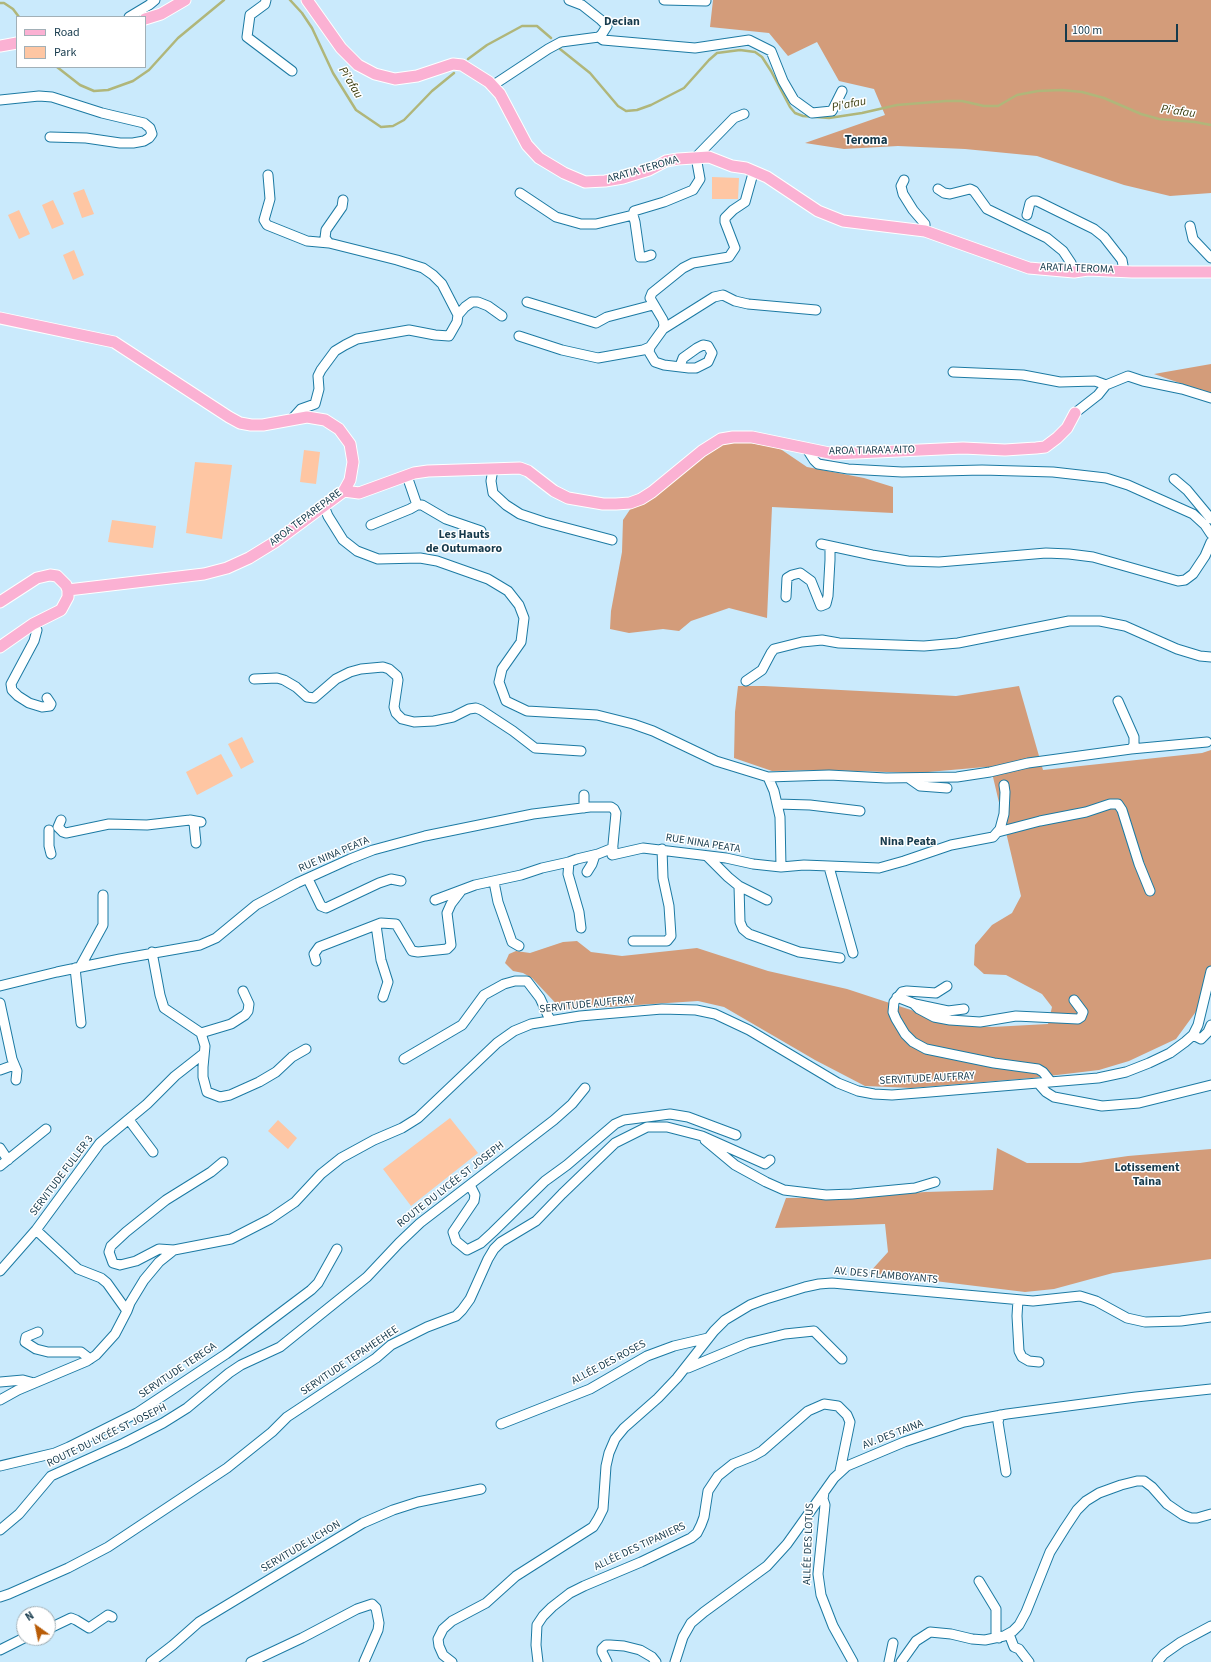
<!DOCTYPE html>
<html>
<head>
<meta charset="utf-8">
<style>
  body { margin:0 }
  #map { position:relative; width:1211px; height:1662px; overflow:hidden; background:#caeafc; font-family:"Source Sans 3",sans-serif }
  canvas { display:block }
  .legend { position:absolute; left:16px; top:16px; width:130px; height:52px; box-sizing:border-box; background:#fff; border:1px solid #a2b0b7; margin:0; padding:5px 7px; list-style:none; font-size:12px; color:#163a4c }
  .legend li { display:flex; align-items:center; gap:8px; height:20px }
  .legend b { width:20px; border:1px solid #a2b0b7 }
  .north { position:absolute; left:16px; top:1606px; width:40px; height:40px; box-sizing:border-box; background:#fff; border:1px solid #a2b0b7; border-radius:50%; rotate:327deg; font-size:11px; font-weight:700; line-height:16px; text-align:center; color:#163a4c }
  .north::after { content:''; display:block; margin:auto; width:14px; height:18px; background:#b85c07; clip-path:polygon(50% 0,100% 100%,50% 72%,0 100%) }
  .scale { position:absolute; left:1065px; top:24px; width:113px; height:18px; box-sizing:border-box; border:2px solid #163a4c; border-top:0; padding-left:5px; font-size:12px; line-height:14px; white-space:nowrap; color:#163a4c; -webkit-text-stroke:3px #fff; paint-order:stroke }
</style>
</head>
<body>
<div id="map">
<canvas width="1211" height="1662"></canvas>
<ul class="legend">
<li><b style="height:5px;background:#fbb1d3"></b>Road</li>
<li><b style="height:11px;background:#fec6a3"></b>Park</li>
</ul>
<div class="north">N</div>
<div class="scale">100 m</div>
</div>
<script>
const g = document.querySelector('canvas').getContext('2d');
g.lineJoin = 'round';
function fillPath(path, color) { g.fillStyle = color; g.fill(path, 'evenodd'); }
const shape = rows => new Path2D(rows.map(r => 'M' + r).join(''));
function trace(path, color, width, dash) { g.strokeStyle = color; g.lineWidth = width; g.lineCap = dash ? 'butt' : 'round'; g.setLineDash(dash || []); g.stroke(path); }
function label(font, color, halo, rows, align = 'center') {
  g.font = font + ' "Source Sans 3",sans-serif'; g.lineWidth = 3; g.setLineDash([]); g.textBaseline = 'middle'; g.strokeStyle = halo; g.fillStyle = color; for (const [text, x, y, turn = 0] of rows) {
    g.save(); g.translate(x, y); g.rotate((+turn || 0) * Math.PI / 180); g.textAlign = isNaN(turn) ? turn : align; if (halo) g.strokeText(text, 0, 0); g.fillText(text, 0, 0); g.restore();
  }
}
fillPath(shape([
  [712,177,739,178,738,199,712,199],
  [84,189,94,214,82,218,73,193],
  [53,200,64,224,52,229,42,205],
  [19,210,30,234,19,239,8,215],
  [74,250,84,275,73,280,63,255],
  [304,450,320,452,316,484,300,482],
  [195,462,232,465,222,539,186,533],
  [112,520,156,526,153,548,108,542],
  [242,737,254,762,241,769,228,744],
  [221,754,233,776,197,795,186,772],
  [450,1118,478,1153,411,1206,383,1169],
  [278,1120,297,1138,288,1149,268,1131]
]), '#fec6a3');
fillPath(shape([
  [713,0,1211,0,1211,193,1170,196,1124,185,1037,156,965,149,898,146,844,149,805,143,885,115,874,89,839,81,817,42,788,56,769,33,710,27],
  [1211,364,1211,394,1154,374],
  [739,441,779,448,807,467,864,478,893,487,893,513,772,507,767,618,729,608,691,621,679,631,663,629,629,633,610,629,611,611,622,552,623,520,631,508,715,446],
  [738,686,764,686,956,696,1019,686,1043,770,1202,753,1211,750,1211,991,1176,1039,1129,1061,1099,1070,1032,1078,912,1088,865,1086,815,1060,724,1007,698,1001,562,1010,532,978,523,973,513,971,505,963,509,954,516,951,530,953,563,942,577,941,591,952,622,956,697,948,768,971,847,989,911,1010,948,1024,992,1027,1048,1024,1052,1007,1042,994,1006,975,984,974,974,965,975,945,992,925,1012,913,1021,896,993,777,985,767,917,773,824,770,772,771,734,758,735,712],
  [997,1148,1027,1163,1080,1163,1128,1156,1211,1149,1211,1259,1113,1273,1054,1289,1025,1292,869,1273,888,1252,885,1224,775,1228,786,1198,864,1197,925,1192,993,1190]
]), '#d39c7a');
trace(shape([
  [290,0,302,13,312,28,333,73,356,110,381,127,393,126,404,120,432,91,454,73],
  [0,3,4,3,13,9,19,17],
  [560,49,590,73,618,106,626,111,637,110,651,105,684,88,709,60,717,53,740,50,755,52,762,57,771,71,790,107,795,113,803,116,829,118,862,113,897,105,946,101,962,101,984,106,998,106,1017,95,1038,91,1062,90,1082,92,1104,98,1141,114,1159,119,1195,122,1211,125],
  [468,59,487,45,522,26,537,26,551,38],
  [57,67,80,85,94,91,108,90,133,81,149,70,178,38,224,0]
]), '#b0b67a', 2.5);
const minor = shape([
  [266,0,265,4,250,15,247,37,292,71],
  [664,0,706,1],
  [129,17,149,5,155,0],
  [599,37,603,40,695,48,749,40,771,51,783,81,794,100,812,113,832,111,842,91],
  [492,86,548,49,561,42,599,37,602,34,607,26,601,20,582,5,569,0],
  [0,100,39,96,52,97,102,113,144,123,150,128,152,134,149,138,144,141,133,143,120,143,86,138,50,137],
  [268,175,270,199,264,220,267,225,307,241,329,243,397,260,423,268,433,275,442,284,458,315],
  [904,180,901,186,903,194,913,210,925,224,925,231],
  [938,189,944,193,950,194,970,189,974,191,987,209,1047,238,1063,251,1071,263,1074,272],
  [520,193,556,217,581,224,596,224,633,215,634,211,664,202,693,190,700,179,696,157,734,118,744,114],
  [633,215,635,222,640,257,645,257,651,255],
  [1027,215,1030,203,1033,201,1037,201,1094,229,1104,237,1122,260,1124,271],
  [1190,226,1193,239,1211,258],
  [329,243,325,238,326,230,342,207,343,200],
  [527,302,596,323,607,317,653,305],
  [663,329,714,297,723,295,735,301,748,304,816,310],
  [519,336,562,350,598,358,643,350,650,347],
  [680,366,683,358,697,348,703,345,708,346,712,353,708,362,696,368,689,368,664,365,655,362,649,352,650,347,663,329,664,325,663,320,650,298,652,293,683,268,693,263,729,257,735,248,725,222,725,218,733,210,745,202,752,177,755,172],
  [953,372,1023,375,1060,382,1095,381,1106,385],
  [1075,413,1098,395,1106,385,1128,376,1143,381,1182,389,1211,398],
  [292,419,301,409,315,404,319,389,318,376,321,370,335,351,345,345,357,339,409,330,435,335,449,336,457,322,458,315,465,307,472,302,478,302,488,306,502,316],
  [807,449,814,460,818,464,848,469,902,472,982,470,1053,472,1106,478,1128,485,1193,514,1205,525,1211,534],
  [493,469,491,481,493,493,506,505,520,514,544,522,612,540],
  [407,476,417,505,422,505,446,519,481,531],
  [1174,479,1187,490,1211,519],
  [371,525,410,509,417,505],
  [821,544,872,555,908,561,939,562,1046,553,1069,554,1093,557,1178,581,1185,580,1193,574,1205,556,1211,542],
  [786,597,787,578,792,575,800,573,811,581,821,606,826,604,828,596,830,560,830,546],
  [33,624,37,630,34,641,11,684,12,690,18,696,29,703,42,707,50,706,51,704,47,698],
  [254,679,277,678,284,680,296,687,307,697,314,698,336,679,350,672,361,669,383,667,389,669,397,676,398,680,394,707,396,713,402,719,414,722,434,721,453,717,469,709,476,708,481,710,513,731,535,748,581,751],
  [746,681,762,670,771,653,774,649,802,642,822,640,839,643,924,646,958,643,1069,621,1100,621,1125,626,1177,649,1200,656,1211,657],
  [1131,749,1207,742],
  [768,777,829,775,886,778,957,777,990,772,1028,763,1131,749,1134,745,1134,737,1118,701],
  [910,779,920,786,947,788],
  [584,795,584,808],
  [777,804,810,805,860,811],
  [61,820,58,827,63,832,66,833,109,824,147,825,190,820,201,822],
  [190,820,194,823,196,843],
  [49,830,49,846,51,854],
  [998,832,1040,821,1086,812,1110,804,1118,804,1122,810,1139,864,1150,891],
  [707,856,728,877,739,886,767,900],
  [569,862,568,874,579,912,581,928],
  [781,867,804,865,879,868,904,861,951,845,993,837,1000,829,1004,814,1005,792,1004,785],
  [829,867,853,953],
  [587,872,592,864,595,855],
  [308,879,321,906,326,908,379,883,391,879,401,881],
  [494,882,498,902,512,942,519,946],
  [739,886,740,922,743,929,749,934,799,952,840,958],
  [435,900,475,885,521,875,542,868,569,862,577,859,598,854,613,848],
  [376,925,381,960,388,982,383,997],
  [633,941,667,941,671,936,669,906,663,878,662,849],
  [152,952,160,995,164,1008,201,1033,205,1046,203,1067,203,1077,207,1092,220,1097,230,1095,259,1082,276,1072,292,1057,306,1049],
  [316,961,314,954,319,947,381,923,396,924,412,951,418,952,447,949,451,945,447,913,451,904,461,891],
  [80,967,103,925,103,895],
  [75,968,81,1023],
  [0,986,57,972,120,959,200,945,216,938,256,905,297,883,350,859,373,850,425,836,533,814,590,807,611,807,614,809,616,813,612,855,643,848,726,858,753,864,781,867,780,817,774,791,768,777,716,761,653,731,633,724,597,715,527,711,506,701,499,682,502,669,521,642,524,618,519,605,508,591,488,579,437,561,420,558,378,559,357,551,343,540,328,516,324,506],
  [947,986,936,993,907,991,902,992,894,1002,893,1012,896,1019,905,1034,913,1042,926,1049,994,1063,1038,1069,1043,1072,1051,1082],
  [897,997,915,1004,948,1011,964,1009],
  [0,1003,12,1059,17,1071,16,1080],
  [914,1004,919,1009,934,1017,950,1020,980,1022,1016,1016,1078,1019,1081,1017,1083,1012,1074,1000],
  [201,1033,231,1024,245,1015,248,1011,249,1004,243,991],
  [1193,1035,1201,1039,1208,1032,1211,1025],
  [404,1059,462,1025,484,995,504,984,515,981,527,981,540,998,550,1020],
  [0,1070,14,1065],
  [1038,1083,1046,1092,1054,1097,1102,1106,1139,1103,1211,1085],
  [129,1120,153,1152],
  [705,1140,735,1165,766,1182,784,1190,826,1195,852,1194,915,1188,935,1182],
  [0,1148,8,1160],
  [0,1166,46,1129],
  [470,1185,475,1195,474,1201,453,1232,456,1241,467,1250,481,1243,493,1232,545,1181,567,1165,615,1124,624,1120,670,1114,688,1117,736,1135],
  [36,1230,78,1269,101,1278,107,1283,127,1311],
  [174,1250,159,1249,136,1261,120,1265,113,1263,109,1252,111,1246,126,1232,166,1200,211,1172,223,1162],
  [0,1271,36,1230,100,1143,147,1104,175,1076,203,1054],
  [1018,1300,1017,1316,1019,1351,1022,1357,1029,1361,1039,1362],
  [38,1332,26,1337,25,1342,36,1349,48,1352,81,1352,90,1359],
  [686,1367,688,1368,748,1343,785,1334,814,1331,842,1359],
  [0,1382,23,1380,34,1383],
  [0,1400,18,1390,87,1361,96,1355,115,1334,127,1311,130,1303,144,1280,159,1262,174,1250,231,1239,270,1219,295,1202,321,1174,341,1158,374,1140,402,1128,418,1118,497,1043,514,1031,531,1024,580,1016,662,1009,696,1010,715,1014,749,1030,838,1083,858,1091,874,1094,892,1095,930,1092,1098,1078,1126,1072,1149,1063,1170,1053,1185,1042,1193,1035,1198,1025,1211,971],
  [1000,1415,998,1422,1006,1472],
  [501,1424,590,1389,647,1356,674,1346,708,1338],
  [0,1466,55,1453,69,1447,137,1413,226,1354,311,1290,318,1283,337,1249],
  [824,1492,823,1499,825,1505,818,1574,821,1595,833,1626,853,1662],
  [0,1530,19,1514,51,1476,124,1443,163,1423,187,1408,229,1373,241,1365,280,1347,367,1277,399,1243,420,1223,554,1120,572,1104,585,1088],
  [979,1581,996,1609,996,1633,999,1638],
  [0,1597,9,1594,68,1568,108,1547,227,1468,272,1432,287,1417,376,1358,391,1345,427,1327,456,1316,462,1310,470,1299,488,1259,494,1249,501,1242,536,1221,562,1194,615,1143,647,1127,667,1127,702,1136,765,1164,770,1160],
  [48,1629,71,1618,76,1620,89,1628,108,1615,112,1617],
  [1009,1634,1014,1647,1019,1649,1029,1662],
  [0,1650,24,1638],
  [151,1662,173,1645,199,1622,363,1523,393,1510,418,1502,481,1489],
  [251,1662,302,1638,357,1609,372,1604,376,1608,379,1623,378,1630,364,1662],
  [452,1662,443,1655,439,1646,438,1639,443,1629,452,1621,486,1603,516,1576,593,1527,598,1519,603,1509,606,1466,609,1453,615,1439,624,1428,658,1398,677,1378,714,1331,725,1320,750,1305,766,1299,805,1287,819,1284,832,1283,1033,1301,1080,1296,1096,1301,1127,1318,1145,1322,1181,1321,1211,1317],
  [538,1662,536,1645,537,1625,543,1616,552,1607,570,1593,584,1586,641,1562,691,1538,697,1533,701,1525,704,1517,708,1491,718,1476,733,1464,753,1456,762,1451,808,1411,824,1404,838,1406,847,1415,850,1422,840,1471],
  [607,1662,602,1652,602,1649,606,1645,610,1645,624,1646,640,1650,652,1657,656,1662],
  [675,1662,683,1637,691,1623,704,1612,767,1566,787,1544,834,1478,847,1466,904,1442,964,1422,1007,1414,1136,1397,1211,1389],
  [889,1662,893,1643],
  [901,1662,916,1641,930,1632,951,1634,972,1639,985,1640,1004,1636,1013,1631,1019,1625,1026,1612,1050,1552,1065,1528,1077,1510,1086,1501,1099,1493,1121,1485,1137,1481,1144,1481,1152,1487,1167,1504,1183,1515,1191,1518,1197,1518,1211,1514],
  [1157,1662,1164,1654,1181,1642,1211,1626]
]);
const major = shape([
  [307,0,341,48,358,65,375,74,395,79,417,76,453,64,462,65,489,82,500,94,527,145,539,158,564,173,585,182,605,181,623,178,649,170,666,161,678,159,709,157,732,166,746,168,767,177,818,211,843,221,925,231,1029,268,1074,272,1088,270,1132,272,1211,272],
  [145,19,161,14,185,0],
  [0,46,17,43],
  [0,318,114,342,229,417,240,423,251,425,263,425,307,417,325,420,339,429,350,444,353,462,350,480,344,491,275,542,249,558,227,568,204,574,68,590],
  [344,491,359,493,414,473,428,471,520,468,528,471,554,491,568,498,603,504,616,504,630,503,641,499,652,492,702,451,721,439,733,437,752,437,834,454,963,448,1005,450,1036,448,1045,447,1057,438,1067,428,1075,413],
  [0,602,37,578,50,575,57,576,66,585,68,590,68,597,61,610,33,624,0,647]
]);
trace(minor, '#1c7aa3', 11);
trace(major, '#fff', 13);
trace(minor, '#fff', 9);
trace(major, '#fbb1d3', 11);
label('11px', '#163a4c', '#fff', [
  ["ARATIA TEROMA",643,170,-16],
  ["ARATIA TEROMA",1077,269,2],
  ["AROA TIARA'A AITO",872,451,-1],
  ["AROA TEPAREPARE",306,518,-37],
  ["RUE NINA PEATA",703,844,9],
  ["RUE NINA PEATA",334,855,-23],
  ["SERVITUDE AUFFRAY",587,1005,-6],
  ["SERVITUDE AUFFRAY",927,1079,-3],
  ["SERVITUDE FULLER 3",62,1176,-53],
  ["ROUTE DU LYCÉE ST JOSEPH",451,1185,-38],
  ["AV. DES FLAMBOYANTS",886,1276,5],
  ["SERVITUDE TEPAHEEHEE",350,1361,-34],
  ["ALLÉE DES ROSES",609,1363,-28],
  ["SERVITUDE TEREGA",178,1371,-34],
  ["AV. DES TAINA",893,1435,-21],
  ["ROUTE DU LYCÉE ST JOSEPH",107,1436,-26],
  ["ALLÉE DES LOTUS",809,1544,-88],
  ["SERVITUDE LICHON",301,1547,-31],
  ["ALLÉE DES TIPANIERS",640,1547,-25]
]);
label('bold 12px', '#163a4c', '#fff', [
  ["Decian",622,22],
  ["Les Hauts",464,535],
  ["de Outumaoro",464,549],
  ["Nina Peata",908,842],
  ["Lotissement",1147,1168],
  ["Taina",1147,1182]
]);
label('italic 12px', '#383b0c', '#fff', [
  ["Pi'afau",350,83,59],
  ["Pi'afau",849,105,-11],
  ["Pi'afau",1178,112,8]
]);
label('bold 13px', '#163a4c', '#fff', [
  ["Teroma",866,141]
]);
</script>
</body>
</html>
